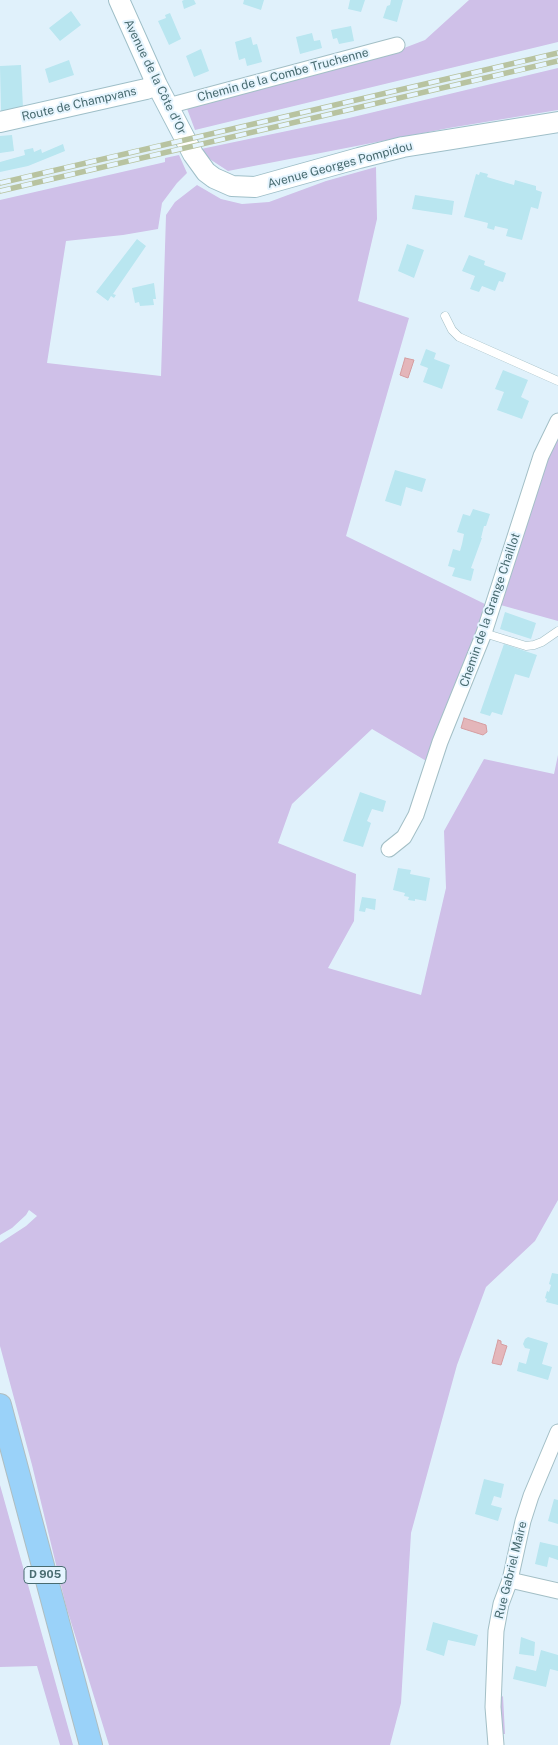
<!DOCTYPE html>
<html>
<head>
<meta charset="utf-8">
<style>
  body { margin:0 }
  canvas { display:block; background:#e0f1fb }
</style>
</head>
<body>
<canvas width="558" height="1745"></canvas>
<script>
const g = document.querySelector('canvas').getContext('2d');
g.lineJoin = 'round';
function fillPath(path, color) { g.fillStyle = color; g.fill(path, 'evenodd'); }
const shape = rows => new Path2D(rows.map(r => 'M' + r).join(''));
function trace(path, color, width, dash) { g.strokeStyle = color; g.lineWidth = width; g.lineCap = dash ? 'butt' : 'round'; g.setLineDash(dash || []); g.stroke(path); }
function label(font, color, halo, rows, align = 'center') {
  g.font = font + ' "Public Sans",sans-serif'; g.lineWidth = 4; g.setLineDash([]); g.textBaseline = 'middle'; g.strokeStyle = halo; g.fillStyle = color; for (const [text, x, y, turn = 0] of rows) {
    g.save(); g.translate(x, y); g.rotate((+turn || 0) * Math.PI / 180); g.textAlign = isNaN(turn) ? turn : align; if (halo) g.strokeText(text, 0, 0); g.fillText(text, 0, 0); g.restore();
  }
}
fillPath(shape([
  [469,0,558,0,558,42,195,130,186,106,399,50,425,40],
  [558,68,558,110,449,128,228,171,205,156,201,149,349,118],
  [179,155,187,173,177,183,162,203,158,229,123,235,66,241,47,363,161,376,166,215,175,202,197,185,221,199,242,204,269,202,326,181,376,167,377,219,358,301,409,318,346,536,489,606,428,762,372,729,292,804,278,843,356,874,354,921,328,968,421,995,446,888,444,831,484,759,554,774,558,755,558,1200,535,1241,486,1287,457,1365,411,1533,401,1703,390,1745,109,1745,66,1606,32,1465,0,1346,0,1243,26,1226,37,1216,29,1210,26,1215,12,1228,0,1235,0,200,161,163,165,162,165,158],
  [558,437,558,621,497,604,551,449],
  [0,1485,73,1745,60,1745,37,1666,0,1667],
  [503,1696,505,1734,502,1734,500,1698]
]), '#cfc0e8');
const water = shape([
  [405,358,414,360,408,378,400,375,405,358],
  [464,718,486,725,487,732,483,735,461,728,464,718],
  [498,1340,501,1341,501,1344,507,1346,501,1365,492,1363,498,1340]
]);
fillPath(water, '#e4b6ba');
trace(water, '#d59da0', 1);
fillPath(shape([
  [184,0,194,0,196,4,184,9,182,1],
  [244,0,264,0,261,10,243,4],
  [350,0,365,0,361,12,348,9],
  [391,0,403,0,397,22,383,18,387,6,390,5],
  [71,11,81,25,60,41,49,28],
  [170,13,181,39,169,45,158,21,166,18,165,15],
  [351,26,354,41,339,44,337,38,333,39,331,30],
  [312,33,314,41,320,40,322,48,300,54,296,37],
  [251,37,253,45,257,44,262,62,247,66,245,58,239,60,235,42],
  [201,49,209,71,194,77,186,56],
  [69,60,74,75,49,83,45,69],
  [21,65,23,108,1,112,0,66],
  [12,135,14,151,0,153,0,136],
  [63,144,65,151,28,166,0,172,0,162,25,155,24,150,33,148,34,152,41,149,42,153],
  [480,172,488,174,487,177,514,185,515,180,536,186,536,190,542,192,538,209,531,207,522,240,506,236,508,229,495,226,494,230,487,228,488,223,464,217,476,174,479,175],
  [415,195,454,201,452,215,412,209],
  [137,239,146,246,113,294,116,295,114,298,111,296,108,301,96,292],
  [407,244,424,250,414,278,398,271],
  [469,255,485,261,484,265,506,273,503,282,499,281,495,291,482,286,479,292,470,289,475,276,462,271],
  [154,283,156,299,153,299,154,305,140,306,139,302,135,303,132,288],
  [426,349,436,353,434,359,450,365,442,389,423,382,428,368,420,365],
  [503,370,528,380,521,397,529,401,522,419,497,410,504,392,495,389],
  [395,470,426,479,422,492,406,487,401,506,385,501],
  [473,509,490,514,486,526,484,526,481,538,482,538,471,568,474,569,471,581,452,576,455,568,448,566,453,549,460,551,462,544,464,534,457,532,463,514,470,516],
  [505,612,536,623,531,639,500,629],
  [504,644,537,655,529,678,515,674,502,715,492,712,490,716,480,713],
  [360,792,386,801,383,812,372,809,367,821,371,823,363,847,343,841],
  [398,868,411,870,410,874,430,878,426,901,415,899,415,901,408,900,409,897,404,896,405,893,393,890],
  [362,897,376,899,375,910,366,908,365,912,359,911],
  [552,1273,558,1274,558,1305,546,1302,547,1299,545,1298,547,1291,549,1292,551,1285,549,1284],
  [528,1337,548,1343,542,1364,552,1367,548,1380,517,1371,519,1362,526,1364,530,1349,525,1348,523,1344,525,1339],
  [484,1479,504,1484,501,1498,494,1496,491,1505,502,1508,498,1521,475,1514],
  [554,1499,558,1500,558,1524,548,1521],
  [540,1542,558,1546,558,1560,549,1557,547,1567,535,1564],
  [433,1622,478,1635,475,1646,448,1640,444,1656,426,1650],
  [521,1637,535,1642,534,1656,519,1654],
  [541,1650,558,1655,558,1671,550,1669,546,1687,513,1679,516,1666,536,1671]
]), '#b9e6f0');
const service = shape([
  [445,316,452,330,459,337,558,381],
  [484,633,526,646,534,645,542,642,558,631]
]);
const minor = shape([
  [168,106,397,45],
  [389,849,404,837,416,815,440,742,484,633,541,456,558,421],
  [510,1580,558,1591],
  [496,1745,493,1707,495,1655,496,1631,501,1604,510,1580,523,1521,531,1496,558,1432]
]);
const secondary = shape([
  [119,0,157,85,193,154,206,172,214,178,232,186,255,187,359,158,403,147,558,122],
  [0,122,146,89,157,85]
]);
const primary = shape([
  [0,1405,91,1745]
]);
trace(service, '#a3bfc6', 9);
trace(minor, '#a3bfc6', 17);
trace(secondary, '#9fbfc8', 22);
trace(primary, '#afbec1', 24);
trace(service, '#fff', 8);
trace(minor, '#fff', 15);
trace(secondary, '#fff', 20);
trace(primary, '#9ad2f9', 22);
const rail = shape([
  [0,183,558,53],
  [0,191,558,61]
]);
trace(rail, '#b8c3a0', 5.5);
trace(rail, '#e6f5ff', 4, [11]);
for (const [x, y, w] of [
  [45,1575,42]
]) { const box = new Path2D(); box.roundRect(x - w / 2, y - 8.5, w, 17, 4); g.fillStyle = '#e6f5ff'; g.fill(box); trace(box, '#496c71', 1); }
label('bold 11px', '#496c71', null, [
  ["D 905",45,1575]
]);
label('12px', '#496c71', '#e6f5ff', [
  ["Chemin de la Combe Truchenne",283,75,-15],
  ["Avenue de la Côte d'Or",155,77,64],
  ["Route de Champvans",79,104,-13],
  ["Avenue Georges Pompidou",340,165,-15],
  ["Chemin de la Grange Chaillot",490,610,-71],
  ["Rue Gabriel Maire",511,1570,-76]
]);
</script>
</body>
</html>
